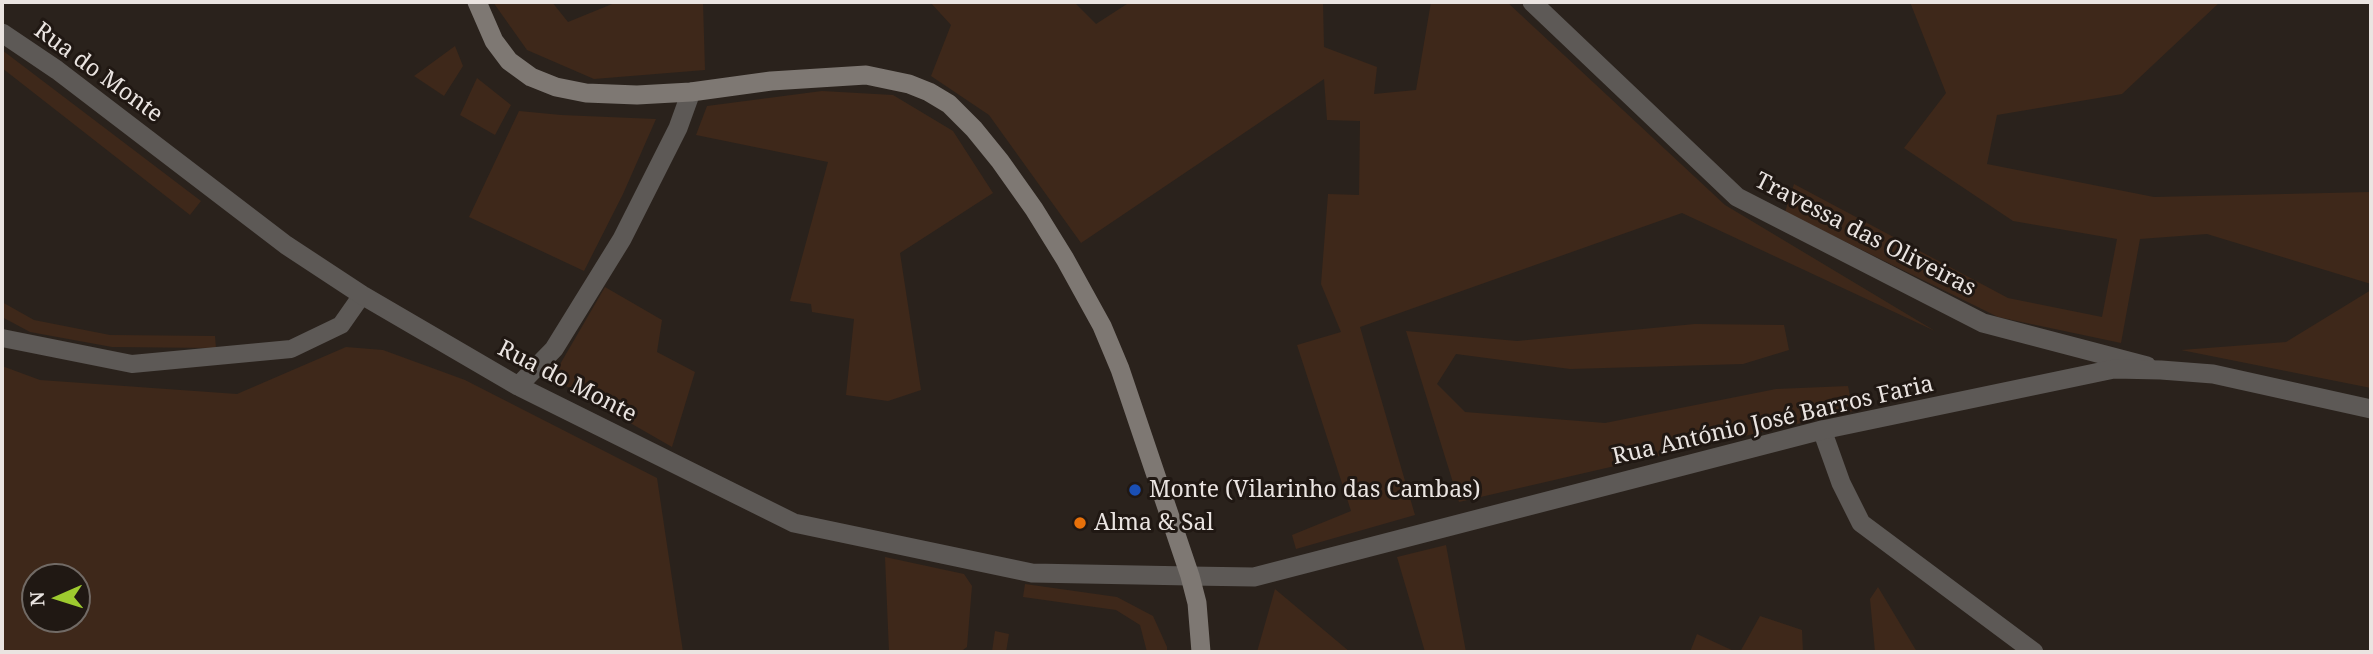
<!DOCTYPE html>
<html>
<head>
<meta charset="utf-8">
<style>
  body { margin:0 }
  #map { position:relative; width:2373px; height:654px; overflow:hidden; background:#2a221c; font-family:"Noto Serif",serif }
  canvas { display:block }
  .frame { position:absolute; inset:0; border:4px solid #eae4e1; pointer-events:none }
  .north { position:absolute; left:21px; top:563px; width:70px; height:70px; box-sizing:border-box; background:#201813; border:2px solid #716a65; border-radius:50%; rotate:267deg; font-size:19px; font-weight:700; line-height:28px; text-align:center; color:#eae4e1 }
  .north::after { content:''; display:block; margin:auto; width:24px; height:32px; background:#9eca2f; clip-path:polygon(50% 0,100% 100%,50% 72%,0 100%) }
</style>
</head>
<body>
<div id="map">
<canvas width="2373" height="654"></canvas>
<div class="frame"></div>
<div class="north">N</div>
</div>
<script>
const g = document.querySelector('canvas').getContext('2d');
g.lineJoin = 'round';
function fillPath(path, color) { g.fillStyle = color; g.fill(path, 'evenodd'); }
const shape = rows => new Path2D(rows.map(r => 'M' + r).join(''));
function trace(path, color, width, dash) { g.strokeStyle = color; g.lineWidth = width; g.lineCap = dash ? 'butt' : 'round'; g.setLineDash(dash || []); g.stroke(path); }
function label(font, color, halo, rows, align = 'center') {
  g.font = font + ' "Noto Serif",serif'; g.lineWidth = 6; g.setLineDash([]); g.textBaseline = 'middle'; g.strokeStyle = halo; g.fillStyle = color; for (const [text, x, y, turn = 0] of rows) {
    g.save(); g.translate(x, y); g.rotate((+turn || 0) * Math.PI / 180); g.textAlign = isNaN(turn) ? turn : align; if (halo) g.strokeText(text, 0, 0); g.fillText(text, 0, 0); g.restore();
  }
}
fillPath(shape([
  [493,2,552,2,568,22,617,2,703,2,705,70,594,79,527,50],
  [930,2,1074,2,1096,24,1130,2,1323,2,1324,47,1377,67,1374,94,1416,90,1431,2,1507,2,1725,205,1935,331,1682,213,1360,327,1415,515,1296,549,1292,535,1351,511,1297,345,1341,332,1321,284,1328,194,1359,195,1360,121,1327,120,1324,79,1081,243,989,115,931,76,951,25],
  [1910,2,2220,2,2122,94,1997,115,1987,164,2154,197,2371,192,2371,284,2207,234,2140,239,2121,343,1998,317,1785,212,1794,184,2008,298,2102,317,2117,239,2013,221,1904,148,1946,93],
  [455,46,463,66,444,96,414,76],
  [2,50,201,201,190,215,2,68],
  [477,78,511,105,495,135,460,115],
  [822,91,893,95,953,131,993,193,900,253,921,390,888,401,846,395,854,319,812,312,811,304,790,301,828,162,696,135,707,106],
  [519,111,561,115,656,119,623,194,584,271,469,217],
  [605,287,662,320,657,352,695,372,672,447,552,378],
  [2371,290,2371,388,2181,350,2286,342],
  [2,302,34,320,110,335,215,336,216,348,112,347,30,332,2,317],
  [1695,324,1784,325,1789,350,1743,364,1570,369,1456,354,1437,384,1465,412,1605,423,1776,389,1848,386,1853,411,1459,502,1406,331,1517,341],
  [346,347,383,350,465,380,657,478,683,652,2,652,2,366,40,380,237,394],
  [35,577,77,577,77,619,35,619],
  [1446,545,1466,652,1425,652,1397,557],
  [885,557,964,574,972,586,967,647,960,652,889,652],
  [1025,584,1117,597,1153,616,1167,647,1167,652,1147,652,1140,625,1116,610,1023,597],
  [1878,587,1917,652,1875,652,1870,599],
  [1275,589,1350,652,1257,652],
  [1760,616,1802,630,1803,652,1740,652],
  [995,631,1009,634,1006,652,992,652],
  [1697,634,1736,652,1690,652]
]), '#3e281a');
trace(shape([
  [2,338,132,364,291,349,341,325,362,295]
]), '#5d5956', 18);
trace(shape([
  [1532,2,1737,197,1983,323,2147,366],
  [2,33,57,70,286,245,362,295,518,386,794,523,1032,573,1190,576],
  [518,386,554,349,622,239,678,128,691,92],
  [1822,430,1841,483,1861,523,2034,652]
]), '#5d5956', 19);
trace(shape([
  [1190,576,1254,577,1822,430,2114,369,2161,370,2213,374,2371,409]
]), '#5d5956', 19);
trace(shape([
  [477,2,494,41,509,61,531,77,556,87,586,93,637,95,691,92,771,81,866,75,909,84,929,92,949,104,974,129,1000,161,1034,209,1065,259,1102,326,1120,369,1190,576,1197,603,1201,652]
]), '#7e7873', 19);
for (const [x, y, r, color] of [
  [1135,490,7,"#1a4fb4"],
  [1080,523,7,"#e8710a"]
]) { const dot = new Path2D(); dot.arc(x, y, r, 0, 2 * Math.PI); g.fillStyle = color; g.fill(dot); trace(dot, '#201813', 2.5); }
label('23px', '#eae4e1', '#201813', [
  ["Rua do Monte",98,73,36],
  ["Travessa das Oliveiras",1865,235,27],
  ["Rua do Monte",567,382,27],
  ["Rua António José Barros Faria",1773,421,-13]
]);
label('23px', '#eae4e1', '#201813', [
  ["Monte (Vilarinho das Cambas)",1149,490],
  ["Alma & Sal",1094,523]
], 'left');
</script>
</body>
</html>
